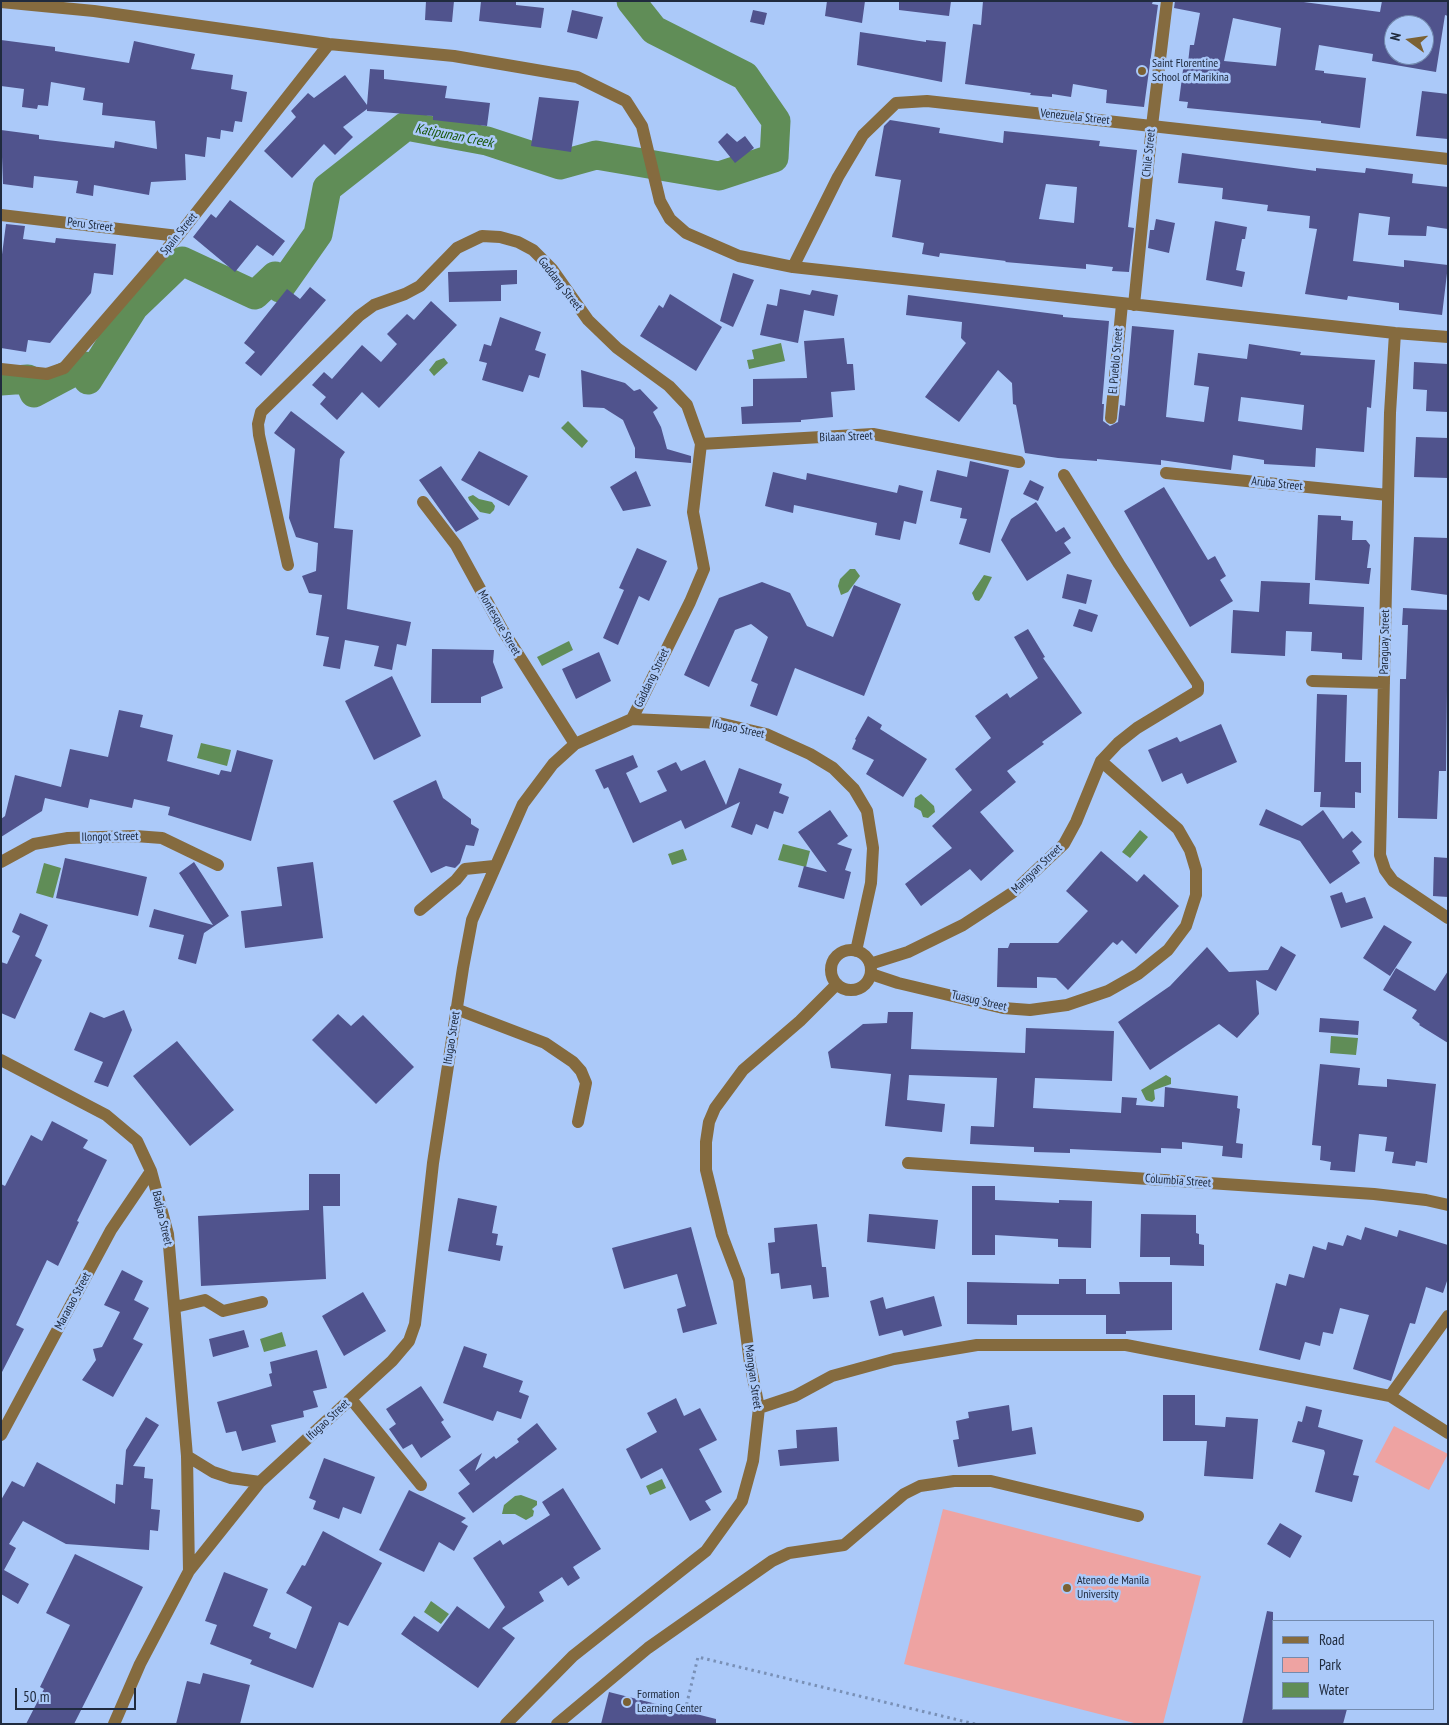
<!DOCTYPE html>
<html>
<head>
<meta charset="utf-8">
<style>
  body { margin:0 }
  #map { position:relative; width:1449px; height:1725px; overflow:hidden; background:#abc9f9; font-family:"PT Sans Narrow",sans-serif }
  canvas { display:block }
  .frame { position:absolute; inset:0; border:2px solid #202b3e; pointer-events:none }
  .legend { position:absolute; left:1272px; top:1620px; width:162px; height:90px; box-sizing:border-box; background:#abc9f9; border:1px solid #738aae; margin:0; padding:6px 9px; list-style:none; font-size:15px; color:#202b3e }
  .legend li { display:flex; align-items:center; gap:10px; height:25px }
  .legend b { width:25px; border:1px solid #738aae }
  .north { position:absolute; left:1384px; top:15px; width:50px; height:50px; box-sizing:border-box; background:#abc9f9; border:1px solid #738aae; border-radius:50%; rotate:284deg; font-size:14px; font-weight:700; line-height:20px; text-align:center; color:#202b3e }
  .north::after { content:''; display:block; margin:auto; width:18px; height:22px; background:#7b6133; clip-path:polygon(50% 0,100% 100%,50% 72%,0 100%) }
  .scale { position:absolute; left:15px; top:1688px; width:121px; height:22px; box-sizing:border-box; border:2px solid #202b3e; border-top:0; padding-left:6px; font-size:15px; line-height:18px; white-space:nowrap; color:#202b3e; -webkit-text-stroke:4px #abc9f9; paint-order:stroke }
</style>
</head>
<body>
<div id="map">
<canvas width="1449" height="1725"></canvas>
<div class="frame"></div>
<ul class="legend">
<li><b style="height:6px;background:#856b3f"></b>Road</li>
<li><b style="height:14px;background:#eea3a2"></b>Park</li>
<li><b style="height:14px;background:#608d57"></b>Water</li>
</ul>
<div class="north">N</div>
<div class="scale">50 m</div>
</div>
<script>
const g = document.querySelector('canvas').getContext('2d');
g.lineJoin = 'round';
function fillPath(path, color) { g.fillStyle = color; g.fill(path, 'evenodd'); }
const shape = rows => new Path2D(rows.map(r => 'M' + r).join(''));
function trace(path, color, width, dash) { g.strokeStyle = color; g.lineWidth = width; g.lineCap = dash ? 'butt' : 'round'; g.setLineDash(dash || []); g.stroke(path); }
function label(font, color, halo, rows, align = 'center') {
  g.font = font + ' "PT Sans Narrow",sans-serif'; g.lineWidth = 5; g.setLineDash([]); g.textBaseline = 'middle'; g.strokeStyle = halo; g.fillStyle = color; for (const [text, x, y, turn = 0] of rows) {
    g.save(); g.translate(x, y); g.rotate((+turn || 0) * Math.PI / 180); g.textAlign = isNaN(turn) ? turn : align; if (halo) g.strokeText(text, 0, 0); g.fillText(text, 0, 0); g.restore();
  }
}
fillPath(shape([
  [1394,1426,1448,1454,1429,1490,1375,1462],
  [943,1509,1201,1576,1163,1724,1138,1724,904,1664]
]), '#eea3a2');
fillPath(shape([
  [781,343,785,361,749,369,747,360,754,359,752,350],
  [444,358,448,363,434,376,429,370,436,361],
  [568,421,588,441,582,448,561,428],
  [473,495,479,499,492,502,495,506,494,510,490,514,480,512,469,500,468,497],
  [850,569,855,569,860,576,848,592,841,595,838,586,840,579],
  [984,575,992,577,982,597,979,601,975,600,972,593],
  [569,641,573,650,542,666,537,657],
  [201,743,231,750,227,766,197,758],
  [921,794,934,806,935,812,928,818,923,817,921,811,914,807,915,798],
  [1140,830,1148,837,1130,858,1122,852],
  [783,844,810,851,806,867,778,860],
  [683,849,687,860,672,865,668,854],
  [44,863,61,868,53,898,36,893],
  [1331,1036,1358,1038,1356,1055,1330,1053],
  [1166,1075,1171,1078,1171,1084,1154,1090,1155,1099,1152,1102,1146,1100,1141,1090],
  [282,1332,286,1346,264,1352,260,1339],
  [662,1479,666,1488,650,1495,646,1486],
  [521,1495,537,1501,537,1505,532,1509,534,1511,533,1516,526,1520,515,1514,502,1514,504,1505,515,1496],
  [431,1601,449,1614,441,1624,424,1612]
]), '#608d57');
trace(shape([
  [1,381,28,379,34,393,85,366,88,380,134,307,182,261,255,295,275,276,280,288,318,234,327,188,406,126,487,141,560,165,596,155,719,176,774,158,776,121,745,76,654,30,631,1]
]), '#608d57', 29);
fillPath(shape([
  [426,1,454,1,452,22,425,20],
  [481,1,516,1,516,5,544,8,541,28,479,21],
  [827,1,865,1,862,23,825,16],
  [899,1,951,1,949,16,899,10],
  [983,1,1153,1,1152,4,1158,5,1144,107,1106,103,1107,90,1073,84,1071,97,1052,94,1052,97,1030,95,1031,93,965,84,973,24,981,25],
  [1175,1,1296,1,1380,12,1382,1,1448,1,1448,16,1445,15,1436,72,1372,61,1373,54,1319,45,1315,70,1324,71,1324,73,1366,78,1360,128,1321,123,1321,121,1187,108,1188,102,1179,101,1184,62,1188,63,1190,45,1194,45,1200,13,1174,8],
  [1233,18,1281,28,1276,66,1224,61],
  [1394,25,1424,25,1424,55,1394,55],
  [572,10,603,17,597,39,567,32],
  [753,10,767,13,764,25,750,22],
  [860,32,926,42,926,40,946,42,942,82,857,65],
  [1,40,55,47,55,51,129,63,134,41,195,54,191,69,233,75,231,89,247,92,242,122,235,121,233,132,221,130,220,139,207,137,205,157,185,154,186,180,151,182,149,195,94,185,93,196,76,193,78,181,34,176,33,188,3,184,1,130,39,135,39,139,114,148,115,141,157,149,155,121,102,115,103,103,83,100,85,88,51,82,48,106,38,105,37,109,22,107,24,89,1,86],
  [370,69,384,70,384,79,447,86,445,98,490,103,487,126,433,120,433,116,367,111,367,109,343,127,353,137,335,155,324,144,292,178,264,151,296,117,291,111,308,93,314,98,345,75,367,105],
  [1422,91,1448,94,1448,139,1416,136],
  [539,97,579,101,571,152,531,146],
  [890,120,940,128,939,133,1003,143,1004,131,1100,141,1099,146,1137,150,1128,227,1134,228,1129,272,1112,271,1113,267,1086,264,1086,269,1005,262,1006,261,940,253,939,257,922,254,924,243,892,237,901,180,875,176,884,126],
  [1046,184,1077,187,1074,223,1039,219],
  [727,133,737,142,745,136,754,148,735,163,718,142],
  [1182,153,1316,171,1316,168,1365,173,1366,168,1413,174,1412,183,1448,187,1448,229,1427,226,1426,236,1388,235,1390,217,1359,213,1353,261,1404,267,1404,260,1448,265,1442,315,1399,310,1399,303,1348,296,1347,300,1305,294,1317,229,1309,228,1310,216,1267,211,1268,205,1222,199,1223,188,1178,183],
  [230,200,285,241,273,256,257,245,235,272,193,237,211,214,216,218],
  [1156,219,1175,223,1169,253,1148,248,1150,230,1154,230],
  [1215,221,1247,227,1245,239,1242,239,1236,270,1245,272,1242,287,1206,280],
  [6,224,25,226,23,239,55,243,56,238,116,244,113,275,94,273,91,293,50,343,28,340,26,352,1,348,1,262],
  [517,270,517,284,501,285,501,301,449,302,448,272],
  [733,273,754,280,733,327,720,321],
  [310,287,326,300,261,376,245,363,255,352,244,343,287,289,300,299],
  [780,289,810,295,812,290,838,295,834,316,804,310,798,343,760,335,767,304,777,306],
  [670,294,722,327,696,371,640,336,659,305,663,308],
  [908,295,1063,315,1063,317,1109,321,1102,404,1104,404,1103,421,1110,426,1118,422,1120,405,1125,406,1132,326,1174,330,1166,417,1204,422,1209,387,1194,385,1198,353,1247,359,1249,344,1301,352,1300,355,1375,360,1371,408,1367,407,1364,452,1316,448,1315,467,1264,464,1264,460,1233,455,1231,470,1161,460,1161,465,1097,459,1097,461,1058,458,1025,453,1016,405,1013,404,1012,383,998,370,959,422,925,397,966,343,961,338,962,322,906,315],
  [1241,397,1304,405,1302,430,1238,421],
  [431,301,457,325,379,408,362,392,337,420,320,404,326,397,312,385,324,372,332,379,362,345,381,362,397,344,387,334,407,314,414,320],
  [500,317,541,332,535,350,546,354,539,378,529,375,523,392,482,380,487,363,479,361,484,344,491,346],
  [844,338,847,364,853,364,855,390,831,392,833,417,801,420,801,422,742,424,741,407,753,406,753,379,807,378,804,341],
  [1414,362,1448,364,1448,412,1426,411,1427,390,1413,389],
  [581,370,625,383,634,391,640,389,658,408,653,412,661,427,667,449,691,456,691,463,635,458,635,448,623,420,604,408,583,407],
  [291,411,345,452,340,459,334,528,353,530,347,609,411,622,406,646,397,644,392,670,374,666,379,646,345,640,340,669,323,666,329,637,316,635,322,595,309,593,302,576,316,571,318,543,296,537,289,518,295,449,274,433],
  [1416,437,1448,438,1448,478,1414,477],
  [479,451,528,476,509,506,461,480],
  [970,461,1009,470,990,553,959,544,967,519,960,518,962,508,930,501,937,470,967,477],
  [441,466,479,519,456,532,419,480],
  [636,471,651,506,623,511,610,487],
  [773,472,806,480,807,473,897,493,899,485,923,491,916,524,904,521,900,540,875,535,877,523,794,505,793,513,765,506],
  [1030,480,1044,487,1038,501,1023,494],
  [1164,487,1208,560,1215,556,1226,576,1220,580,1233,601,1190,627,1124,511],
  [1036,502,1056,532,1064,527,1071,538,1064,543,1071,553,1027,581,1001,540,1011,519],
  [1318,515,1341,516,1341,520,1353,521,1352,540,1366,540,1370,545,1367,568,1371,568,1369,584,1315,580],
  [1414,537,1448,538,1448,595,1411,590],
  [637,548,667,561,649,601,639,596,618,645,603,638,624,590,619,588],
  [1067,574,1092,580,1086,604,1062,598],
  [1261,581,1310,583,1309,604,1364,607,1362,660,1342,659,1342,653,1311,651,1312,632,1286,631,1285,656,1231,653,1233,610,1259,612],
  [762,582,790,593,807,626,833,637,854,585,901,604,864,696,795,668,777,716,750,706,758,684,751,681,768,637,751,624,735,630,709,687,684,675,719,598],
  [1403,608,1448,610,1446,771,1439,771,1437,819,1398,818,1400,679,1406,679,1408,625,1402,625],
  [1079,609,1098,615,1092,632,1073,626],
  [1028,629,1045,657,1043,658,1082,713,1042,742,1044,744,1007,771,1016,782,980,812,1014,851,981,881,970,869,921,906,905,884,952,848,932,826,972,790,955,769,991,738,975,716,1007,693,1010,698,1038,678,1014,637],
  [432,649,494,650,493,662,503,688,481,697,481,703,431,703],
  [599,652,611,681,576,699,562,669],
  [392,676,421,736,374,760,345,701],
  [1317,694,1347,695,1345,762,1361,762,1361,793,1355,792,1355,808,1320,807,1321,792,1314,792],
  [119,710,143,715,140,727,173,735,167,761,219,775,221,770,231,772,237,750,273,760,251,841,168,815,170,807,134,799,132,808,90,799,88,808,45,798,42,811,1,837,1,819,5,816,15,775,61,787,70,749,108,757],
  [868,716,882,725,880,729,927,759,903,797,866,774,874,760,852,749,856,740,855,739],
  [1221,724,1237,762,1187,784,1182,773,1162,782,1148,750,1177,737,1180,742],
  [633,755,638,767,626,773,640,803,667,791,657,771,676,762,681,771,705,760,726,805,739,768,782,784,779,793,789,797,783,814,774,811,768,829,756,824,752,835,731,827,740,802,685,829,681,820,633,843,608,787,604,789,595,770],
  [436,780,443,798,471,819,471,824,479,829,474,846,466,845,460,863,455,868,446,866,431,873,393,801],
  [1266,809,1302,826,1323,810,1343,839,1352,831,1362,842,1352,851,1360,863,1330,884,1300,841,1259,825],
  [830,810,848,836,837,844,852,849,845,870,851,872,844,899,798,887,804,866,827,872,798,832],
  [1101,851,1137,882,1144,874,1179,906,1136,954,1122,940,1117,945,1113,942,1068,990,1056,978,1037,977,1037,988,997,987,998,948,1008,948,1010,943,1058,943,1088,911,1066,891],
  [1434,857,1448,858,1448,897,1433,896],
  [65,858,147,877,138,916,56,898],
  [194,862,229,916,204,933,196,964,178,959,184,935,149,927,154,909,213,925,179,873],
  [313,862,323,938,245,948,241,911,282,906,277,867],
  [1342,892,1346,903,1365,897,1373,918,1341,928,1330,896],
  [20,913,48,925,35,956,42,960,15,1019,1,1013,1,962,7,964,20,936,12,932],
  [1384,925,1412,942,1390,976,1363,958],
  [1281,946,1296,955,1276,991,1256,980,1259,1014,1237,1038,1219,1024,1150,1070,1118,1022,1170,986,1207,947,1229,972,1268,970],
  [1396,968,1435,991,1448,971,1448,1043,1419,1025,1420,1024,1412,1018,1417,1010,1383,990],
  [124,1010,132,1030,108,1087,94,1082,103,1062,74,1050,90,1012,104,1018],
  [888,1012,913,1012,911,1049,1025,1053,1026,1028,1114,1031,1112,1081,1035,1078,1033,1108,1121,1113,1122,1097,1137,1098,1136,1105,1164,1107,1165,1087,1238,1096,1237,1108,1240,1109,1236,1143,1243,1144,1242,1158,1222,1156,1223,1146,1182,1142,1182,1149,1161,1148,1161,1153,1070,1149,1070,1153,1034,1152,1034,1147,970,1144,971,1126,994,1127,997,1078,909,1075,907,1100,945,1104,942,1132,885,1126,891,1074,831,1068,828,1052,863,1024,887,1023],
  [338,1014,351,1026,363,1015,414,1067,376,1104,312,1040],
  [1320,1018,1359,1021,1358,1035,1319,1032],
  [177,1041,234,1110,190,1146,133,1076],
  [1320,1064,1360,1068,1358,1085,1387,1087,1387,1079,1436,1084,1427,1163,1416,1161,1415,1166,1392,1163,1394,1152,1385,1151,1387,1137,1359,1134,1355,1172,1330,1170,1331,1162,1320,1160,1321,1146,1312,1145],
  [52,1121,88,1140,83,1148,107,1160,77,1221,79,1222,58,1266,47,1260,16,1325,24,1329,1,1374,1,1184,5,1186,31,1135,42,1141],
  [309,1174,340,1174,340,1206,323,1206,326,1279,201,1286,198,1216,309,1210],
  [972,1186,995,1186,995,1200,1059,1203,1059,1200,1092,1201,1091,1248,1058,1247,1058,1239,995,1235,995,1255,972,1255],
  [458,1198,497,1206,492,1233,498,1234,496,1245,503,1246,500,1261,448,1251],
  [869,1214,938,1220,935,1249,867,1242],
  [1141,1214,1196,1215,1196,1233,1199,1234,1199,1244,1204,1245,1204,1266,1170,1265,1170,1257,1140,1257],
  [817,1224,822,1267,826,1267,829,1297,813,1299,811,1285,781,1289,779,1273,771,1274,768,1243,775,1242,774,1228],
  [691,1227,717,1324,683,1333,677,1309,686,1306,677,1274,624,1289,612,1248],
  [1365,1227,1397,1237,1399,1230,1448,1245,1448,1278,1443,1293,1426,1287,1415,1324,1410,1323,1391,1381,1353,1369,1369,1315,1340,1308,1333,1334,1323,1332,1320,1346,1305,1342,1300,1360,1259,1350,1276,1283,1286,1286,1289,1274,1304,1278,1313,1246,1326,1250,1328,1242,1343,1246,1347,1235,1361,1240],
  [122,1270,143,1281,134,1300,149,1308,133,1339,143,1344,113,1397,82,1380,96,1360,93,1349,102,1347,120,1312,104,1305],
  [1059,1279,1086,1279,1086,1294,1120,1294,1119,1282,1172,1282,1172,1330,1126,1331,1126,1334,1106,1334,1106,1315,1017,1315,1017,1325,967,1324,967,1282,1059,1284],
  [363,1292,386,1331,344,1356,322,1316],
  [934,1296,942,1326,904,1336,902,1330,879,1336,870,1301,883,1297,886,1309],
  [244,1330,249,1347,213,1357,209,1339],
  [464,1346,487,1354,483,1367,523,1381,519,1392,529,1396,521,1419,497,1411,493,1421,443,1403],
  [317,1350,327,1388,313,1391,318,1407,303,1411,304,1417,271,1425,276,1442,242,1451,236,1431,226,1433,217,1402,272,1386,269,1374,272,1373,270,1362],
  [421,1386,444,1420,441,1422,451,1437,421,1458,412,1444,403,1449,389,1429,396,1424,386,1409],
  [1163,1395,1195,1395,1195,1425,1225,1427,1226,1417,1258,1419,1253,1479,1204,1476,1207,1441,1163,1441],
  [676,1398,684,1416,700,1408,717,1440,699,1449,722,1492,705,1501,711,1510,690,1521,662,1468,641,1479,626,1449,657,1432,647,1413],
  [1009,1405,1012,1431,1032,1427,1036,1454,958,1467,953,1440,959,1439,956,1421,969,1418,968,1412],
  [1306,1406,1322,1410,1318,1427,1363,1440,1353,1475,1359,1476,1352,1502,1315,1492,1325,1453,1324,1450,1292,1442,1298,1421,1302,1422],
  [146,1417,159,1425,133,1466,145,1467,144,1478,153,1479,151,1509,160,1510,158,1531,150,1530,149,1550,66,1544,23,1521,9,1544,16,1548,4,1570,29,1584,18,1604,1,1594,1,1500,12,1481,24,1487,37,1462,115,1504,116,1484,123,1485,126,1450],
  [537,1423,557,1449,473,1513,458,1493,470,1484,459,1470,482,1453,475,1471,494,1456,496,1459,519,1442,517,1439],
  [837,1427,839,1461,780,1466,778,1450,797,1448,796,1430],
  [324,1458,375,1477,361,1514,343,1507,339,1519,313,1509,316,1501,309,1498],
  [563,1488,601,1549,573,1567,580,1578,568,1586,562,1577,539,1592,544,1601,502,1628,515,1638,478,1688,401,1634,414,1616,438,1632,457,1606,489,1629,505,1607,473,1558,500,1540,503,1545,550,1515,542,1502],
  [409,1490,466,1518,461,1522,468,1526,454,1551,439,1542,424,1572,379,1550],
  [1280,1523,1302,1536,1290,1558,1267,1544],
  [323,1531,382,1563,348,1626,339,1622,313,1688,250,1664,252,1660,210,1644,217,1625,205,1621,224,1572,268,1589,253,1626,271,1633,269,1638,296,1649,312,1607,286,1593,302,1565,305,1566],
  [75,1554,143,1587,74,1724,26,1724,44,1689,40,1687,70,1625,46,1613],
  [1267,1611,1273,1612,1273,1709,1347,1709,1343,1724,1242,1724],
  [203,1673,250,1685,240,1724,176,1724,187,1681,200,1684],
  [609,1692,716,1719,716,1724,601,1724]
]), '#50538d');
trace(shape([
  [685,1711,698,1657,975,1724]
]), '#7990b6', 3, [2.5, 4]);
trace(shape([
  [1,2,94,11,329,44,454,56,577,77,626,101,642,126,660,201,670,219,686,233,739,256,793,267,1395,333,1448,337],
  [1,215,178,236],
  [793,267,838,177,863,135,896,103,927,101,1448,159],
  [1134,305,1152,126,1167,1],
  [1395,333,1390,413,1380,855,1385,870,1393,881,1448,918],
  [1,369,47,374,64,368,178,236,329,44],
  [1111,418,1122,304],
  [701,444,873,434,1019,462],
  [1166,473,1388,495],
  [423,502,456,545,502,629,575,744],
  [288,565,259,435,258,424,261,412,359,316,374,305,405,294,420,286,457,248,482,236,500,237,518,242,533,250,552,269,588,320,617,348,669,386,687,405,701,444,693,512,704,569,690,602,632,719],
  [1312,681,1384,683],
  [1,862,34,844,68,838,135,836,162,838,218,865],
  [420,910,456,880,465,869,494,866],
  '831 970a20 20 0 1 1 40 0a20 20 0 1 1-40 0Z',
  [870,964,908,952,963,925,1012,893,1064,844,1076,822,1101,761,1118,743,1137,728,1198,691,1198,684,1119,564,1064,475],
  [871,974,898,983,1003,1008,1030,1010,1067,1005,1108,991,1138,974,1168,950,1186,926,1196,895,1196,870,1190,850,1178,829,1101,761],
  [456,1009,545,1043,573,1062,581,1071,586,1083,578,1122],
  [1,1060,106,1115,137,1141,151,1171,168,1234,187,1456,189,1571],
  [908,1163,1374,1194,1426,1200,1448,1205],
  [175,1307,205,1300,223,1311,262,1302],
  [1390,1396,1448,1316],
  [351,1399,421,1485],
  [759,1408,795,1396,832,1376,894,1359,977,1345,1126,1345,1390,1396,1448,1433],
  [1,1435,111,1230,151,1171],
  [187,1456,213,1472,231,1478,260,1482],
  [114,1724,140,1664,189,1571,260,1482,392,1361,409,1341,415,1324,433,1163,463,968,472,920,523,804,553,764,575,744,632,719,719,723,766,734,810,754,833,768,854,789,867,811,873,848,871,883,856,951],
  [506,1724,573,1656,706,1551,742,1501,753,1461,759,1408,750,1363,739,1280,722,1235,706,1170,706,1142,709,1122,715,1108,743,1070,800,1021,837,984],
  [557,1724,648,1648,772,1561,789,1553,844,1545,904,1494,920,1486,954,1481,991,1481,1138,1516]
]), '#856b3f', 12);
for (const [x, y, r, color] of [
  [1142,71,5,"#7b6133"],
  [1067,1588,5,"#7b6133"],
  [627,1702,5,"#7b6133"]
]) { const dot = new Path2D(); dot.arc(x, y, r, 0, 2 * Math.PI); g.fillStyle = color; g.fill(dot); trace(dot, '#abc9f9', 2); }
label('12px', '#202b3e', '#abc9f9', [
  ["Saint Florentine",1152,64],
  ["School of Marikina",1152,78],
  ["Ateneo de Manila",1077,1581],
  ["University",1077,1595],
  ["Formation",637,1695],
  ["Learning Center",637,1709]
], 'left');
label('12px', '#202b3e', '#abc9f9', [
  ["Venezuela Street",1075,117,6],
  ["Chile Street",1149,153,-84],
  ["Peru Street",90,225,7],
  ["Spain Street",179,234,-51],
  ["Gaddang Street",560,284,52],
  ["El Pueblo Street",1116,361,-85],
  ["Bilaan Street",846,437,-2],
  ["Aruba Street",1277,484,6],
  ["Montesque Street",499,623,60],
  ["Paraguay Street",1385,642,-89],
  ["Gaddang Street",652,678,-64],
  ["Ifugao Street",738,729,12],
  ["Ilongot Street",110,837,-1],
  ["Mangyan Street",1037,869,-44],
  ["Tuasug Street",979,1001,13],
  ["Ifugao Street",452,1038,-81],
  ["Columbia Street",1178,1181,4],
  ["Badjao Street",162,1218,77],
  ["Maranao Street",73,1301,-62],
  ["Mangyan Street",753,1377,82],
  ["Ifugao Street",328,1420,-43]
]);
label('italic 14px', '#175506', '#abc9f9', [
  ["Katipunan Creek",454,136,11]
]);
</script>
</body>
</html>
